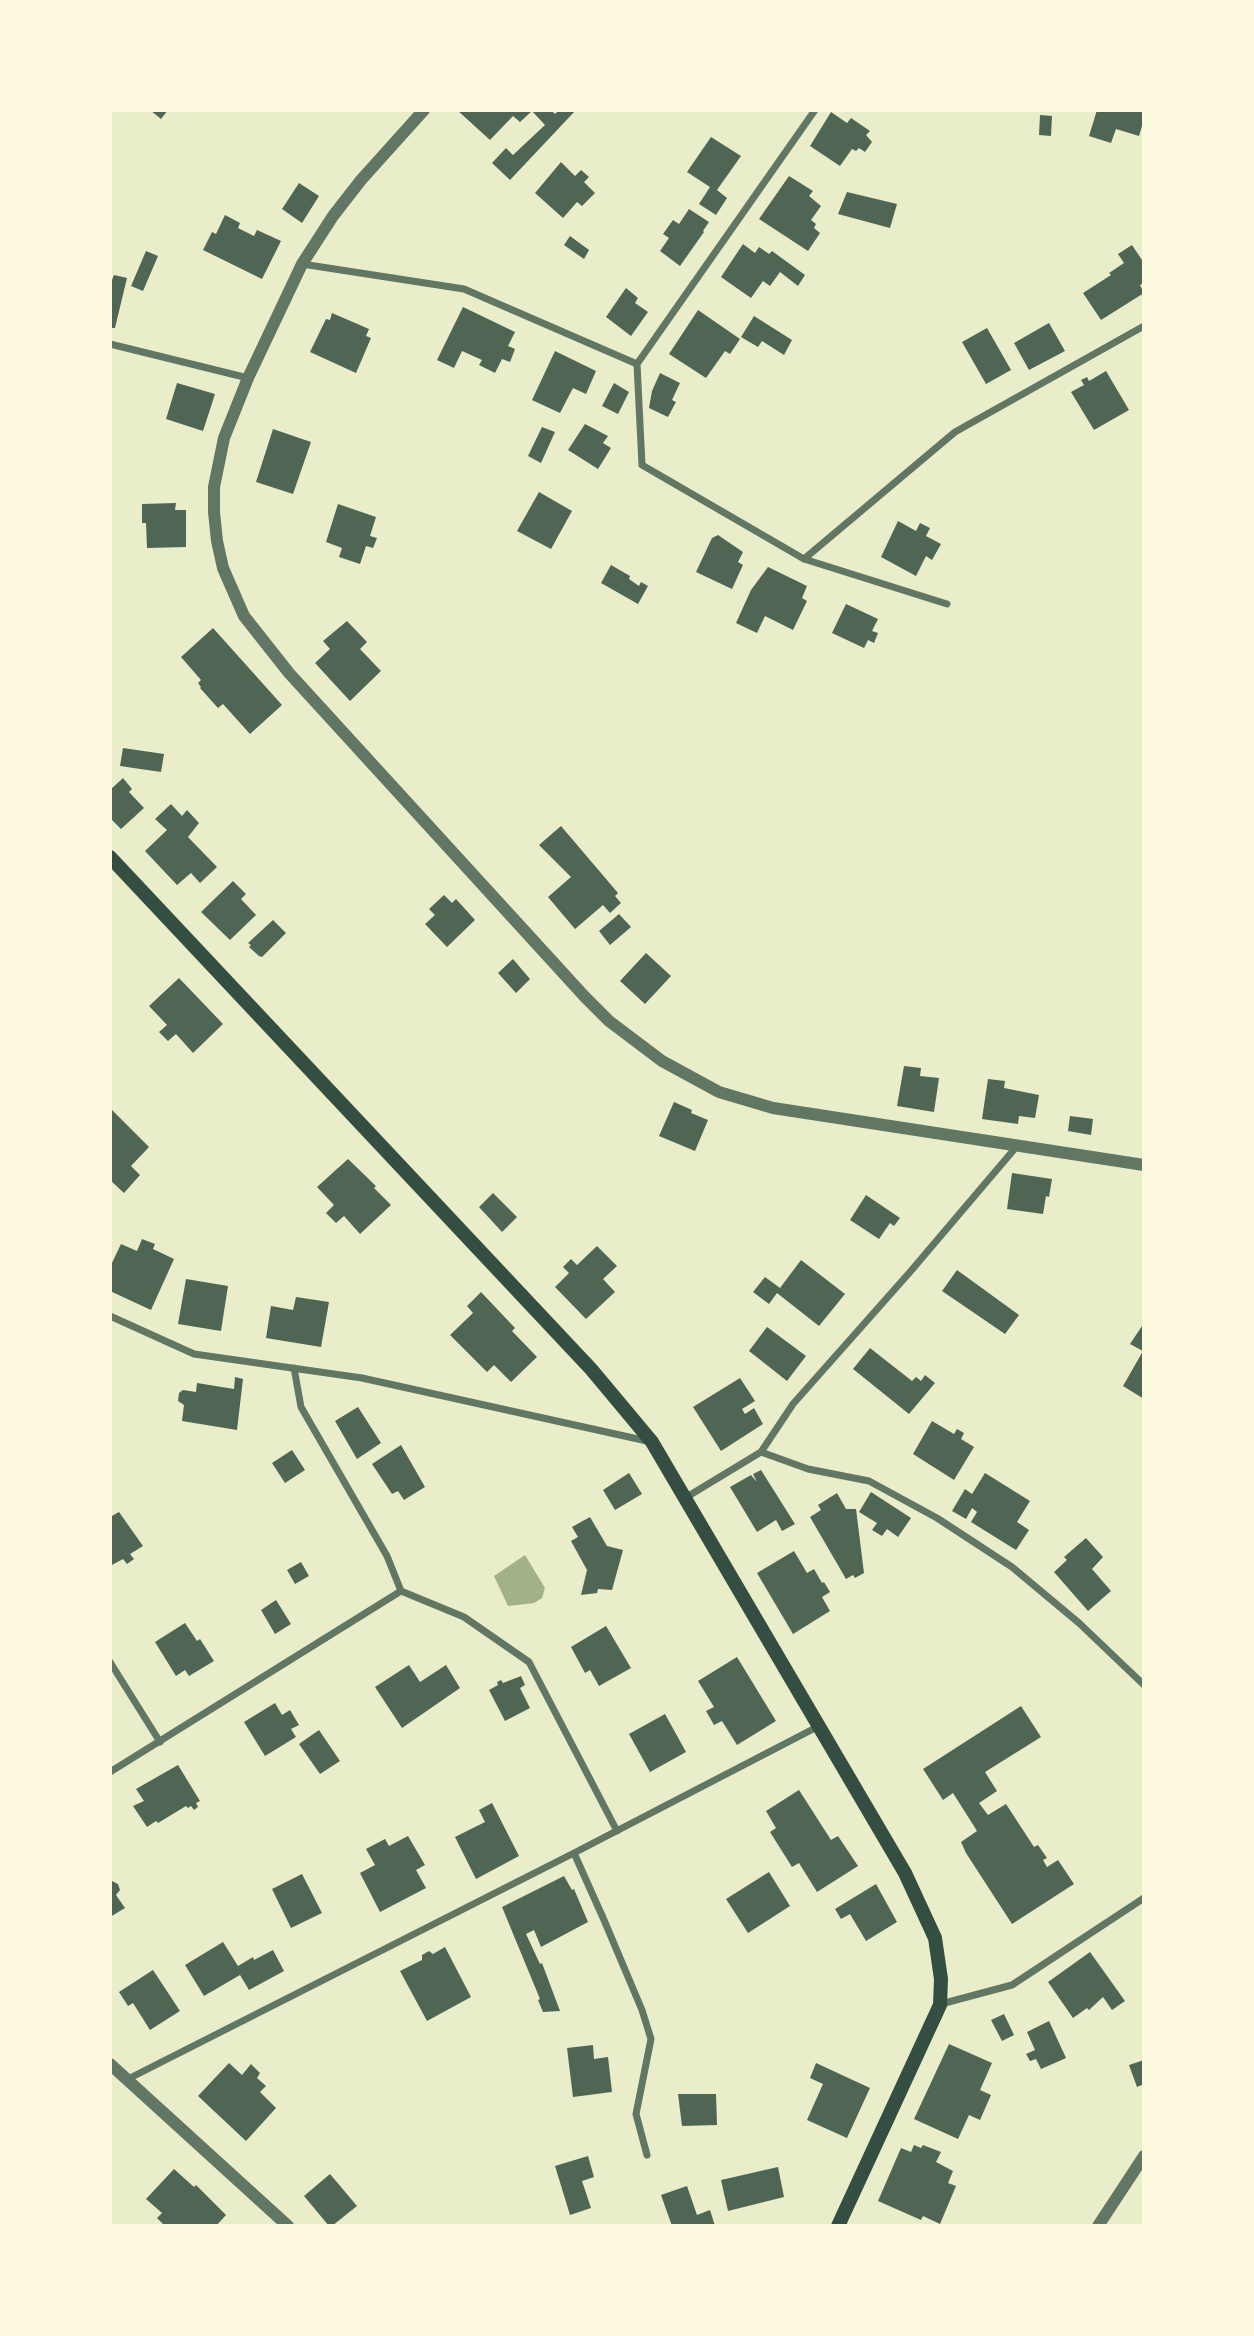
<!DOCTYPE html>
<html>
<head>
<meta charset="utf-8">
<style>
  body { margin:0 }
  #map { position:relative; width:1254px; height:2336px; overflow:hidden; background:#e9edc9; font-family:"DejaVu Sans",sans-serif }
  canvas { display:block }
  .frame { position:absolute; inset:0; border:112px solid #fefae0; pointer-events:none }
</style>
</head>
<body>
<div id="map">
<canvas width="1254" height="2336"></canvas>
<div class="frame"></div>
</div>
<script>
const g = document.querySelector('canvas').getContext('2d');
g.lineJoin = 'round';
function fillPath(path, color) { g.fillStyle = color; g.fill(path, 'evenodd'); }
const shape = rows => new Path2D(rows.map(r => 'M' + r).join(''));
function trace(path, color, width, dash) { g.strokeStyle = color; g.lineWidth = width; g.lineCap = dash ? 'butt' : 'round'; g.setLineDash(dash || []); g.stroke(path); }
fillPath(shape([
  [525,1555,545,1588,542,1598,534,1603,508,1606,494,1576]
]), '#a3b18a');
fillPath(shape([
  [150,110,168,110,161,119],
  [457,110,551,110,555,114,559,110,576,110,510,180,492,163,506,148,513,155,545,125,532,111,520,122,513,116,490,140],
  [1097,110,1144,110,1144,127,1142,126,1139,136,1116,129,1111,143,1089,136],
  [831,112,847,123,851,118,870,131,866,135,872,142,865,152,859,148,856,151,852,149,840,166,810,146],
  [1040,115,1052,116,1051,136,1039,135],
  [711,137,741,156,717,190,727,198,716,215,699,204,710,187,687,172],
  [561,162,575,176,581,170,589,177,584,182,595,193,582,206,577,202,563,218,535,193],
  [789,176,813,191,809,196,821,206,811,220,816,224,814,228,820,233,808,251,759,219],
  [299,183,319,196,302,223,282,209],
  [847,192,897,204,890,228,838,214],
  [689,209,709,222,703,231,704,232,680,266,660,251,669,238,663,234,673,220,679,224],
  [225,215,240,223,238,228,254,236,257,230,281,241,262,279,203,250,212,232,216,234],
  [570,236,589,250,584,259,564,245],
  [743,244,755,253,759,247,769,254,772,251,805,275,798,286,780,272,770,286,763,281,751,298,721,277],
  [1132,245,1144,263,1144,283,1140,285,1144,293,1101,320,1083,293,1111,275,1109,273,1124,263,1118,254],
  [146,251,158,256,143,291,131,286],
  [114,275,127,278,115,328,110,328,110,285],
  [626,288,638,298,635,303,648,312,631,336,606,317],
  [463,307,515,332,508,346,515,349,510,362,502,359,495,373,479,365,482,360,462,351,454,368,437,360],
  [698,310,740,339,730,354,725,351,706,378,669,354],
  [332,313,369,329,366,336,371,338,356,373,310,352,326,319,330,320],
  [754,316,792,340,784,355,762,341,758,347,741,337],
  [1049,323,1065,351,1029,370,1014,343],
  [987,328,1011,370,986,384,962,342],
  [555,351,596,371,586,394,573,388,560,413,532,400],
  [1106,371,1129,410,1094,430,1071,392,1084,385,1081,380,1087,377,1089,381],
  [660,373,680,383,672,400,676,402,668,417,649,408,652,391],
  [177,383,215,394,203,431,166,419],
  [614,383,629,392,618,414,602,406],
  [585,424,608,436,603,443,611,448,598,469,568,450],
  [542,427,555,432,541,463,528,456],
  [273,429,311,442,293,494,256,482],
  [539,492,572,511,551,549,517,531],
  [176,503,175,510,186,510,186,547,147,548,146,523,142,523,142,504],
  [338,504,376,517,370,536,377,538,373,548,366,546,360,564,339,557,342,548,326,542],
  [898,521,916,531,920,523,930,528,926,536,941,544,932,560,926,556,916,576,881,557],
  [718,535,743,552,738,562,743,565,732,589,696,572,712,538],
  [611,565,630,576,629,579,639,586,641,582,648,586,638,604,601,583],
  [768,567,807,586,802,598,807,601,793,630,765,616,757,633,736,623,751,590],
  [846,604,878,619,872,631,878,633,874,643,868,640,864,648,832,633],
  [347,621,367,642,360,649,381,671,350,701,315,663,330,649,323,641],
  [213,628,282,705,250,734,223,704,218,708,200,688,201,687,198,683,201,680,181,657],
  [123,748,164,754,161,772,120,766],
  [123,778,132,789,129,792,144,808,121,829,110,818,110,790],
  [171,804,182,816,187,810,199,823,188,837,217,867,200,883,191,873,177,885,145,851,167,830,155,819],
  [561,826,618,893,615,896,621,903,610,913,603,905,575,929,548,897,571,877,539,845],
  [233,881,246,894,241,899,256,915,230,940,201,912],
  [444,895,452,903,456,899,475,920,447,947,425,924,435,915,429,909],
  [619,914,631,927,610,945,599,931],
  [273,920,286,933,262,957,259,956,249,947,251,945,248,943],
  [646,953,671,976,645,1004,620,981],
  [513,959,530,979,516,993,498,973],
  [179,978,223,1024,193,1053,176,1034,168,1041,159,1032,167,1025,149,1006],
  [904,1066,921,1068,920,1076,939,1078,934,1112,897,1106],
  [988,1079,1005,1081,1004,1088,1039,1095,1035,1118,1019,1116,1018,1124,982,1119],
  [674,1102,692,1110,691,1113,708,1120,695,1151,659,1136],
  [110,1108,149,1147,131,1166,140,1175,124,1193,110,1180],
  [1070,1116,1093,1119,1091,1135,1068,1131],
  [348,1159,376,1186,374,1188,391,1205,360,1234,344,1216,336,1223,326,1213,334,1205,317,1187],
  [1012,1173,1052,1179,1049,1197,1046,1196,1043,1214,1007,1209],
  [493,1193,517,1217,502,1232,479,1207],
  [866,1195,900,1218,894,1226,890,1223,879,1239,850,1220],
  [142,1239,155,1244,153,1249,174,1259,151,1310,110,1291,110,1267,121,1244,137,1251],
  [597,1246,617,1266,603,1279,615,1292,586,1319,555,1287,569,1273,563,1267,571,1259,577,1265],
  [801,1260,845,1294,819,1326,777,1293,769,1304,753,1292,765,1277,780,1288],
  [957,1270,1019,1315,1005,1334,942,1291],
  [186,1279,228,1286,221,1331,178,1324],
  [481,1292,515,1328,512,1331,537,1357,511,1382,494,1365,487,1372,450,1335,473,1313,467,1306],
  [296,1297,329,1302,321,1347,266,1338,271,1306,293,1310],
  [1144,1323,1144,1399,1123,1386,1143,1351,1130,1344],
  [767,1327,806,1356,787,1381,749,1351],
  [870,1348,912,1381,916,1377,921,1381,925,1375,935,1383,909,1414,853,1369],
  [235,1377,243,1379,237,1430,182,1421,184,1405,178,1401,179,1393,183,1390,196,1392,197,1383,234,1389],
  [740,1378,755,1401,742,1409,745,1414,754,1408,763,1424,721,1451,693,1407],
  [358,1407,381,1443,357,1459,335,1421],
  [932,1421,954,1434,957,1429,964,1433,961,1439,974,1447,954,1480,913,1454],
  [401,1445,425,1487,404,1500,398,1491,392,1494,372,1464],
  [292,1450,305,1470,285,1483,272,1463],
  [761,1470,795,1524,782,1531,776,1520,757,1532,730,1487,751,1475,757,1482,753,1474],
  [629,1473,642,1494,615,1510,603,1490],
  [985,1473,1030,1501,1017,1522,1029,1530,1016,1550,971,1522,977,1512,972,1508,966,1519,952,1511,965,1489,972,1494],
  [871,1492,911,1518,898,1537,887,1529,882,1536,872,1530,877,1523,859,1512],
  [837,1493,846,1509,856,1509,864,1573,855,1578,853,1575,846,1579,810,1517,821,1510,818,1505],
  [119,1512,143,1546,130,1554,134,1559,127,1564,123,1559,110,1566,110,1517],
  [590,1517,607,1546,623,1550,612,1590,598,1589,597,1593,581,1595,587,1570,571,1541,578,1537,572,1527],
  [1086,1538,1103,1557,1092,1569,1111,1591,1088,1611,1054,1572,1067,1560,1064,1557],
  [794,1551,807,1573,814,1569,822,1583,824,1582,830,1592,822,1597,830,1611,793,1634,757,1573],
  [301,1562,309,1576,295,1584,287,1570],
  [276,1600,291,1624,275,1634,261,1610],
  [185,1623,197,1641,200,1639,214,1661,189,1676,185,1670,176,1676,155,1642],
  [606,1626,631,1668,599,1686,590,1670,585,1673,571,1647],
  [737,1657,776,1721,737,1745,722,1721,714,1725,706,1711,714,1707,698,1681],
  [409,1665,420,1682,446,1665,460,1688,402,1728,375,1687],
  [521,1676,525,1685,520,1688,530,1708,505,1721,489,1690,498,1685,497,1682,501,1680,503,1683],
  [275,1703,282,1715,290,1710,299,1725,291,1729,296,1737,265,1756,244,1722],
  [1021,1706,1041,1737,985,1772,997,1791,979,1803,988,1815,1006,1804,1034,1847,1038,1845,1047,1858,1043,1860,1047,1867,1058,1860,1074,1884,1012,1924,966,1853,961,1842,977,1831,972,1823,953,1793,943,1800,923,1769],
  [665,1714,686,1752,650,1772,629,1734],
  [319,1730,340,1761,320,1774,299,1744],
  [178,1765,200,1801,196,1803,198,1807,194,1810,191,1806,188,1808,186,1806,158,1823,156,1821,147,1827,133,1806,144,1801,136,1789],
  [799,1790,831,1840,838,1836,858,1866,817,1892,799,1863,792,1867,770,1832,776,1828,766,1811],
  [492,1803,519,1856,476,1879,455,1837,485,1822,479,1810],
  [408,1836,425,1865,416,1870,426,1888,380,1912,360,1873,375,1865,366,1849,385,1839,389,1846],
  [769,1872,790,1906,748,1933,726,1899],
  [302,1874,322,1913,291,1928,272,1889],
  [564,1876,572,1890,574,1889,588,1922,541,1947,534,1930,526,1934,540,1964,542,1963,560,2011,543,2012,538,2000,540,1999,502,1907],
  [110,1880,118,1884,120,1890,116,1895,125,1908,110,1917],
  [876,1884,897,1922,866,1941,850,1914,841,1919,835,1909],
  [223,1942,238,1966,253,1957,254,1960,273,1950,284,1971,249,1990,240,1975,204,1996,185,1965],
  [445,1947,471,1997,427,2021,400,1971,422,1960,422,1955,429,1951,433,1954],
  [1090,1952,1125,2001,1112,2010,1103,1997,1089,2010,1087,2008,1073,2018,1048,1982],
  [153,1970,180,2011,150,2030,133,2003,128,2006,119,1992],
  [1004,2014,1014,2035,1002,2041,991,2020],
  [1049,2021,1066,2058,1041,2069,1036,2059,1030,2061,1026,2054,1035,2050,1027,2032],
  [949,2044,992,2063,980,2090,991,2095,980,2120,969,2115,958,2139,914,2119],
  [593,2045,594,2059,608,2057,612,2092,573,2097,567,2048],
  [1144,2060,1144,2084,1137,2087,1129,2065],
  [229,2063,242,2075,251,2064,260,2073,257,2078,266,2086,260,2092,276,2108,246,2141,198,2096],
  [816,2063,870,2088,847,2138,807,2120,823,2084,810,2078],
  [678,2094,716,2094,717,2125,682,2126],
  [914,2145,921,2148,923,2145,941,2152,936,2162,953,2171,948,2183,956,2186,940,2224,923,2216,921,2220,878,2201,901,2148,911,2152],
  [588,2156,594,2177,582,2181,591,2208,570,2215,555,2166],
  [778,2167,784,2197,728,2211,721,2180],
  [174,2169,194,2187,196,2185,226,2215,216,2226,165,2226,157,2218,162,2213,146,2199],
  [330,2174,357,2206,332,2226,329,2226,304,2196],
  [687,2186,697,2215,710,2210,715,2226,672,2226,661,2195]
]), '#4f6655');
trace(shape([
  [302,264,464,289,637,364],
  [110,344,248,378],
  [637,364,642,465,804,559,947,604],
  [637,364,815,110],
  [804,559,955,432,1144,326],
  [110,1316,194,1354,362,1378,647,1441],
  [294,1368,301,1407,387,1556,401,1591],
  [761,1452,808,1469,869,1481,937,1518,1012,1567,1079,1623,1144,1685],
  [685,1498,761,1452,793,1404,910,1272,1017,1146],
  [110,1662,160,1742],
  [110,1772,401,1591,464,1617,529,1662,617,1831],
  [574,1853,604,1920,642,2010,651,2039,636,2114,647,2155],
  [941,2004,1012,1985,1144,1898],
  [128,2079,574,1853,819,1726]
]), '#617663', 7);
trace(shape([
  [424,110,361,180,333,216,302,264,248,378,224,438,214,487,214,512,217,541,223,568,244,616,289,673,585,997,609,1021,662,1061,719,1092,773,1108,1144,1165],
  [110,2064,288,2226],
  [1098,2226,1144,2156]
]), '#617663', 12);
trace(shape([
  [110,857,591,1369,652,1442,905,1873,935,1938,941,1979,940,2005,838,2226]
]), '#344e41', 14);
</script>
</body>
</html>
